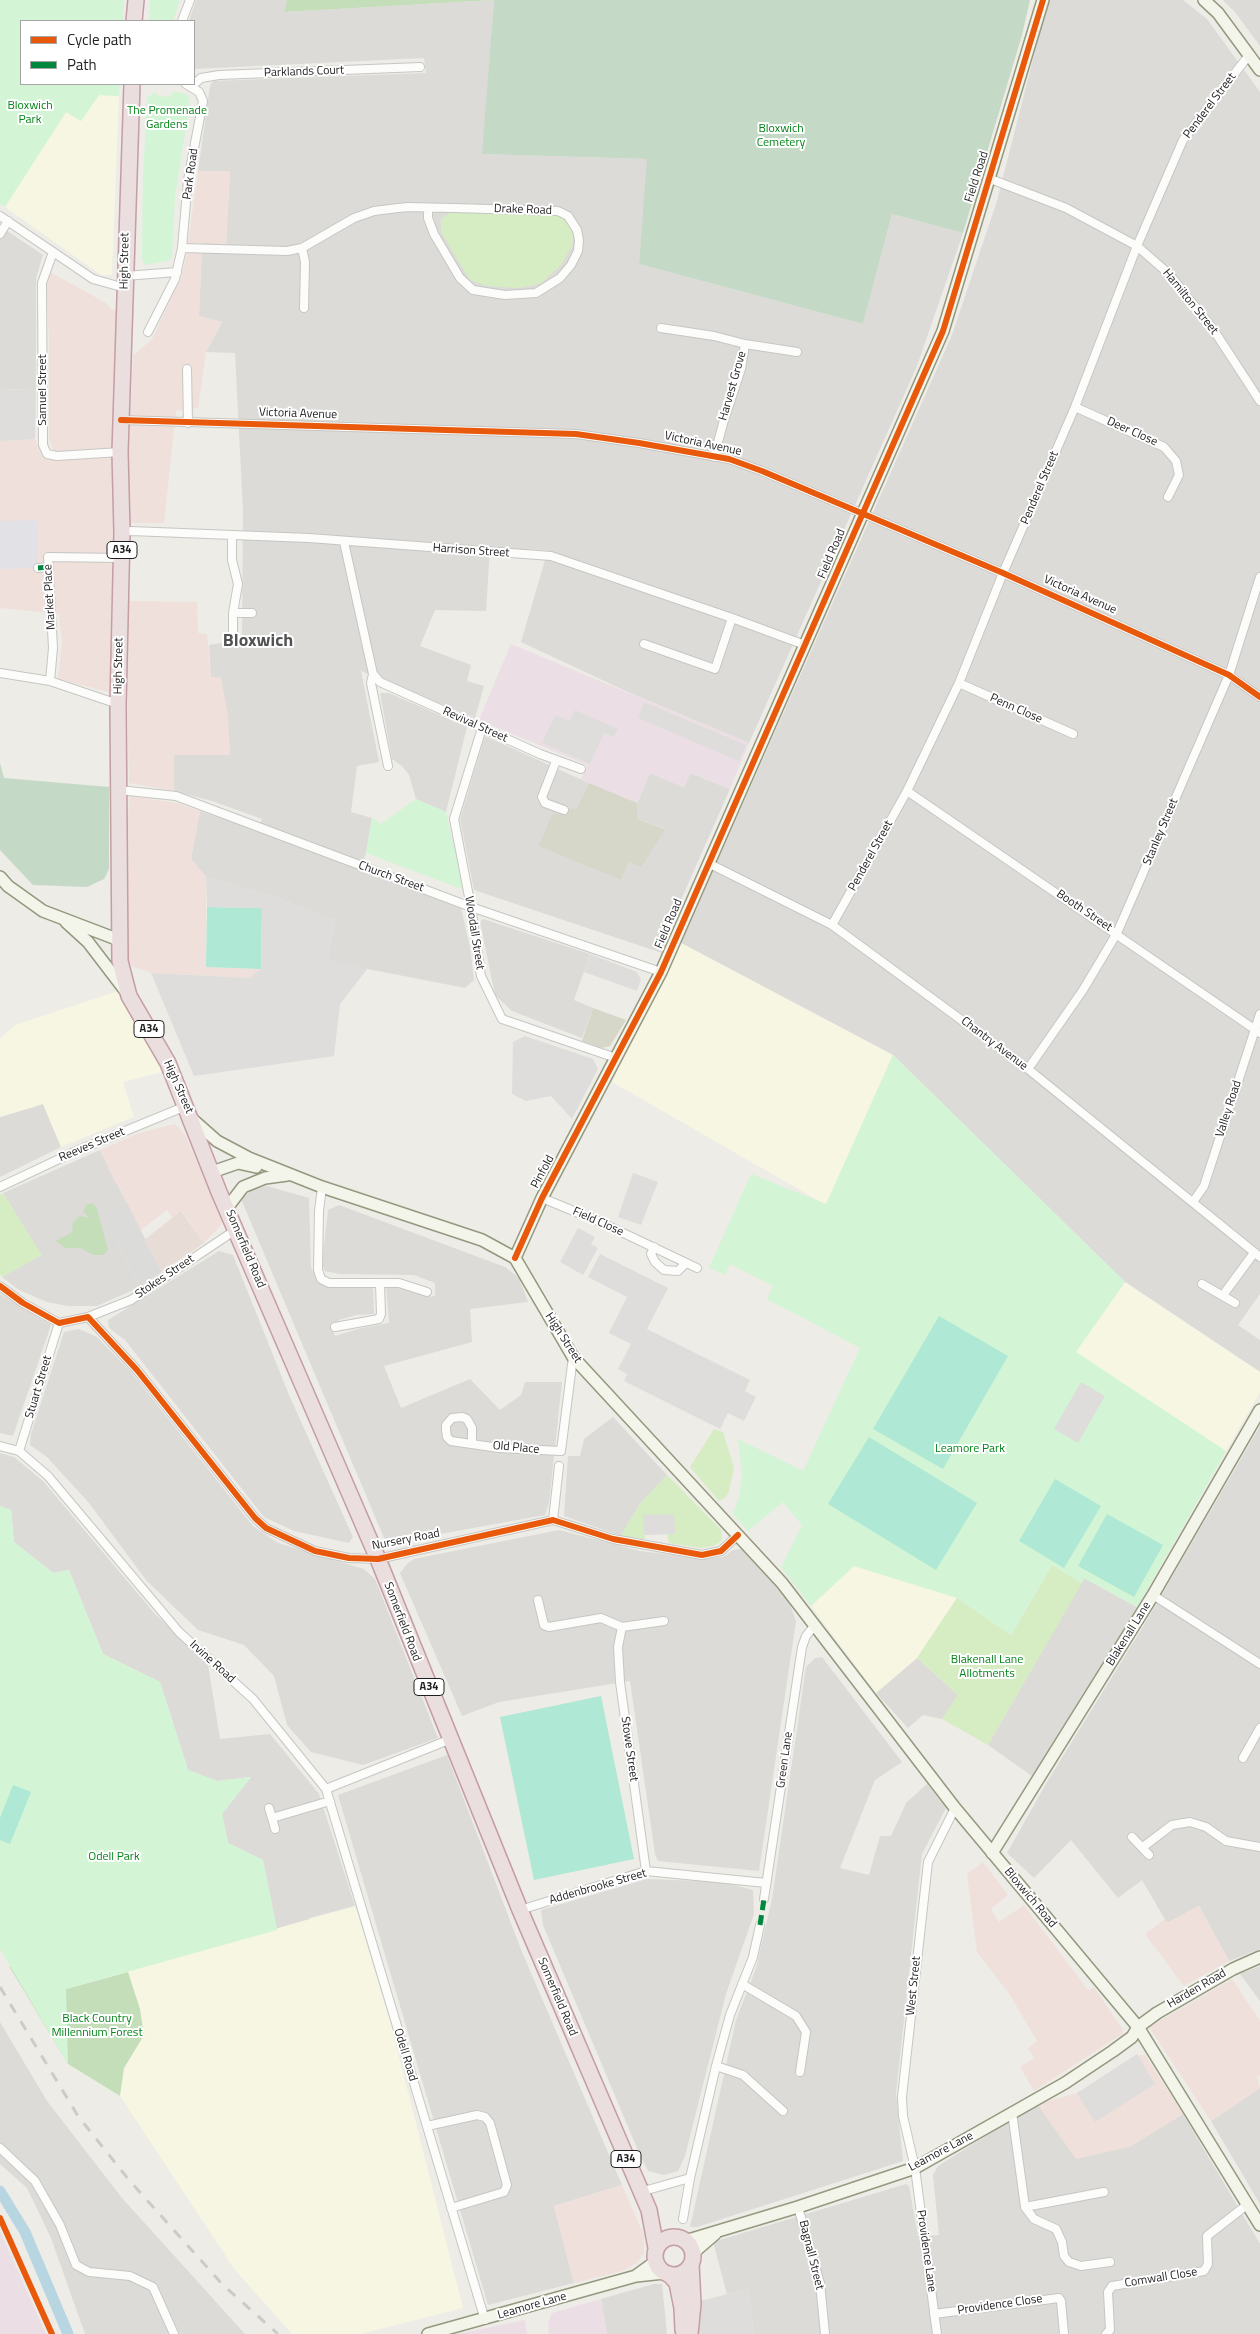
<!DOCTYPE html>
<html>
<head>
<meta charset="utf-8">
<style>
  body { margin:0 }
  #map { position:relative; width:1260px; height:2334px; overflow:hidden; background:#edece7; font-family:"Titillium Web",sans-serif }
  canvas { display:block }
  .legend { position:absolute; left:20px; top:20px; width:175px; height:65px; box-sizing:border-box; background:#fff; border:1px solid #a5a5a5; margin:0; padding:6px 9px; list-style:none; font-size:15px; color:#1f1f1f }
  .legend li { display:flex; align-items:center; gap:10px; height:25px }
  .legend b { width:25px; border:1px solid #a5a5a5 }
</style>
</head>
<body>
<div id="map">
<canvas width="1260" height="2334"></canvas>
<ul class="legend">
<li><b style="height:6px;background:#e8590c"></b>Cycle path</li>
<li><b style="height:6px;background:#00873e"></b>Path</li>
</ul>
</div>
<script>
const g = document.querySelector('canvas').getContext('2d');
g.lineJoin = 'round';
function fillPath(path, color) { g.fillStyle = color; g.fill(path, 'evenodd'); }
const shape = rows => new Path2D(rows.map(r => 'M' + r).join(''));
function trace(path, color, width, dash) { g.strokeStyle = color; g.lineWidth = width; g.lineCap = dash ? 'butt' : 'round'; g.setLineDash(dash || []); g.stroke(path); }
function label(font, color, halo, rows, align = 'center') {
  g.font = font + ' "Titillium Web",sans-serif'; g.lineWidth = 4; g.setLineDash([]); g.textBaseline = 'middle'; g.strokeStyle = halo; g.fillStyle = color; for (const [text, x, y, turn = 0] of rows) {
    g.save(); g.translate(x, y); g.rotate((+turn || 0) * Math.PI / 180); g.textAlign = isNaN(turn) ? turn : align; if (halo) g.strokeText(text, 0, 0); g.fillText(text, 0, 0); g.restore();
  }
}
fillPath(shape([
  [196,0,287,0,284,12,494,0,483,154,648,159,639,264,863,324,892,214,963,233,917,366,749,743,630,693,521,642,548,550,490,548,486,611,435,610,420,646,471,665,467,681,484,686,475,718,361,671,379,762,357,766,351,812,372,818,366,853,360,871,461,908,470,947,474,980,465,988,327,961,335,920,272,896,206,877,191,859,200,811,257,831,262,819,212,801,174,791,174,755,230,754,221,678,211,677,209,645,242,640,243,511,235,353,206,352,222,322,199,316,202,242,226,244,230,172,198,171,210,86,213,81,426,73,424,58,194,69,194,21,189,21],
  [1048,0,1183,0,1207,19,1260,92,1260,1294,1238,1325,1260,1340,1260,1372,1125,1282,893,1055,681,943,952,335,997,201],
  [1223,0,1260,0,1260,46,1235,12],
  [0,226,43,255,36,278,36,390,0,389],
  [380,693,389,693,467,727,446,812,416,799,409,775,402,766,392,759],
  [485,736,589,783,576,809,621,880,629,862,664,828,637,819,637,803,650,773,684,787,690,773,730,789,680,902,662,953,474,890,460,819],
  [483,919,590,954,574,1000,593,1008,582,1038,512,1011,495,995,480,922],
  [43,1104,61,1147,0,1177,0,1117],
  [100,1150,126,1201,106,1212,114,1237,140,1287,97,1306,68,1306,47,1302,19,1290,2,1277,41,1255,3,1193],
  [267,1186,309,1198,311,1268,317,1278,326,1284,373,1287,374,1314,356,1315,339,1320,331,1325,335,1336,361,1328,389,1323,386,1284,407,1288,428,1297,435,1296,435,1283,414,1275,340,1274,325,1271,322,1264,328,1210,339,1205,505,1267,519,1278,528,1302,470,1309,472,1342,384,1366,401,1408,470,1379,500,1410,521,1395,525,1382,562,1382,549,1503,545,1515,396,1542,384,1538,241,1199,252,1190],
  [219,1251,233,1255,289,1395,353,1537,349,1543,294,1531,264,1517,125,1340,109,1328,108,1320],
  [0,1294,51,1325,13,1436,0,1433],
  [79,1329,97,1337,132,1373,253,1526,278,1543,364,1569,375,1579,438,1738,363,1765,311,1752,287,1725,274,1676,244,1645,198,1630,146,1580,89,1503,47,1457,30,1445,31,1434,64,1332],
  [613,1417,667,1475,639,1505,621,1536,564,1516,568,1456,580,1456,584,1439],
  [1260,1426,1260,1949,1229,1961,1199,1906,1167,1923,1142,1880,1118,1898,1071,1840,1034,1878,1007,1853,1047,1782,1144,1625],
  [0,1453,14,1457,43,1481,155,1614,208,1665,220,1739,270,1734,319,1794,355,1906,309,1918,310,1920,277,1930,263,1860,228,1843,222,1814,251,1777,217,1781,188,1770,160,1682,103,1654,69,1570,53,1573,14,1542,11,1510,0,1506],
  [559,1530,640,1551,705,1559,723,1557,733,1550,740,1549,745,1551,789,1602,796,1621,759,1871,658,1861,655,1854,630,1681,499,1702,462,1716,400,1573,407,1564,414,1559],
  [1084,1578,1137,1607,1032,1776,988,1745],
  [822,1657,902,1762,875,1780,840,1868,869,1875,880,1836,891,1836,906,1803,927,1784,946,1808,922,1854,896,2093,903,2161,697,2227,690,2227,736,2020,756,1968,772,1899,806,1667,815,1658],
  [917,1658,958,1695,942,1719,923,1715,908,1728,876,1693],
  [447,1755,522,1952,622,2185,554,2206,574,2283,488,2305,338,1795],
  [647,1879,723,1882,753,1890,754,1914,726,1994,685,2156,678,2171,664,2175,648,2171,637,2148,543,1925,541,1910],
  [1260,1966,1260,2001,1240,1974],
  [0,2022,47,2101,122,2198,245,2334,85,2334,51,2238,27,2188,0,2164],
  [1260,2088,1260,2204,1211,2121],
  [1037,2104,1129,2147,1183,2114,1260,2244,1260,2334,754,2334,748,2289,727,2294,713,2242,906,2184,909,2186,918,2236,939,2235,933,2175,938,2166],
  [654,2284,662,2284,667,2334,607,2334,601,2299]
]), '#dcdbd8');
fillPath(shape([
  [198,171,230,171,226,244,202,243,199,316,222,322,206,352,198,408,176,411,164,523,126,523,133,356,152,339,181,277,186,258],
  [50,272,106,303,112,310,116,310,117,447,54,452,49,439,49,338,46,287],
  [35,439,41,454,45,459,117,457,112,693,58,679,62,642,59,614,0,608,0,441],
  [125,601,197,602,198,633,207,634,211,677,221,678,228,716,230,755,174,755,174,791,129,783],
  [129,796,177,803,200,811,191,859,206,877,206,967,261,969,255,974,249,978,151,973,131,966,126,953,125,900],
  [175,1124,185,1135,223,1219,221,1225,204,1243,182,1211,174,1219,167,1210,141,1230,137,1227,120,1187,116,1184,100,1150,139,1133],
  [983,1862,1008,1895,991,1909,999,1922,1024,1905,1088,1990,1094,1987,1123,2030,1122,2034,1034,2091,1020,2067,1034,2058,1028,2048,1037,2041,1010,1995,977,1952,967,1874],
  [1199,1906,1229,1961,1184,1986,1145,1934,1165,1919,1167,1923],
  [1232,1979,1260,2021,1260,2075,1257,2077,1260,2088,1211,2121,1149,2027],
  [1137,2055,1145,2055,1183,2114,1129,2147,1076,2159,1037,2104,1077,2093],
  [622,2185,644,2235,644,2252,637,2263,622,2271,574,2283,554,2206]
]), '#f0e0db');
fillPath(shape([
  [511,644,749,743,730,789,691,773,684,787,650,773,637,803,581,780,587,765,479,720],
  [0,2231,46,2334,0,2334],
  [601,2299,607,2334,549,2334,548,2322,552,2313],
  [525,2320,527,2334,457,2334]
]), '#ebdfe5');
fillPath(shape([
  [99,95,119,96,112,275,101,275,5,207,66,112],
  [681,943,893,1055,826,1205,612,1082],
  [121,990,162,1072,123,1082,134,1117,61,1147,43,1104,0,1117,0,1039,15,1025],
  [1125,1282,1260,1372,1260,1392,1226,1451,1075,1352],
  [854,1566,957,1598,917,1658,876,1693,811,1606],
  [355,1906,390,2021,463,2308,361,2334,292,2334,235,2270,120,2096,68,2064,66,1989]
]), '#f6f6e2');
fillPath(shape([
  [126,1201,162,1272,140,1287,114,1237,105,1212]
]), '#dbdbd9');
fillPath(shape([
  [181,1211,204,1243,162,1272,144,1240]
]), '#e8ddd6');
fillPath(shape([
  [589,783,637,803,637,819,665,829,641,867,629,862,621,880,539,846,552,814,568,813,570,808,576,809],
  [593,1008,626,1020,610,1046,602,1048,582,1041]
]), '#d6d7c8');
fillPath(shape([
  [452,211,555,214,568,222,573,235,572,246,561,265,540,284,518,288,486,286,469,279,441,232,441,219],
  [3,1193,42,1255,2,1277,0,1274,0,1195],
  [714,1429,723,1432,734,1468,729,1491,726,1497,719,1501,690,1467],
  [667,1475,721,1530,722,1540,714,1546,700,1548,669,1543,667,1534,674,1534,644,1515,645,1539,621,1536,639,1505],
  [1052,1565,1082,1583,988,1745,942,1719,958,1695,917,1658,957,1598,1011,1635]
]), '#d6edc4');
fillPath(shape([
  [287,0,494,0,284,12],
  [93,1203,97,1209,108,1250,103,1255,94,1255,80,1248,65,1248,56,1241,72,1232,73,1222,80,1216,89,1218,83,1211,87,1204],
  [9,1966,66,1989,128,1972,140,2009,144,2035,124,2068,120,2096,68,2064]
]), '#c4deba');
fillPath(shape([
  [494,0,1030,0,1022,35,963,233,892,214,863,324,639,264,647,159,482,154],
  [0,763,4,778,109,787,109,869,104,879,87,887,33,885,0,850]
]), '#c5d9c7');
fillPath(shape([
  [0,0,124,0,123,21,21,21,21,84,120,84,119,96,99,95,81,121,66,112,5,207,0,204],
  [150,0,180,0,173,21,149,21],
  [155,92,158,96,170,97,173,92,180,92,187,95,190,100,175,197,172,257,167,261,146,265,143,262,142,257,143,179,147,102,148,97],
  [416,799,446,812,464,890,366,853,372,818,381,824],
  [893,1055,1125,1282,1076,1352,1226,1451,1137,1607,1084,1578,1082,1583,1052,1565,1011,1635,957,1598,854,1566,811,1606,781,1567,802,1525,783,1502,748,1531,733,1514,739,1497,742,1476,738,1439,803,1471,860,1348,767,1299,773,1286,730,1264,725,1275,709,1268,751,1174,826,1204],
  [0,1506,11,1510,14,1542,53,1573,69,1570,103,1654,160,1682,188,1770,217,1781,251,1777,222,1814,228,1843,263,1860,277,1930,66,1989,68,2064,0,1949]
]), '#d3f5d6');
fillPath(shape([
  [207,907,262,908,261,969,206,967],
  [939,1316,1008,1356,943,1469,873,1429],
  [869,1437,977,1503,936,1570,828,1504],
  [1055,1479,1101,1506,1064,1568,1019,1541],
  [1107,1514,1163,1545,1134,1597,1078,1566],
  [601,1696,634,1859,534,1880,500,1717],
  [13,1785,31,1792,10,1844,0,1840,0,1818]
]), '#afe8d4');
fillPath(shape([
  [0,389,36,390,35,439,0,441],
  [644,702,746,745,739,761,638,718],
  [575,710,618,729,614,737,604,733,590,764,542,743,555,715,570,721],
  [206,877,272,896,335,920,327,961,368,968,340,1004,334,1056,194,1076,151,973,249,978,261,969,262,908,207,907],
  [590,954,637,972,641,980,637,991,584,972],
  [525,1036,593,1059,598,1069,572,1119,551,1096,526,1101,512,1094,513,1042],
  [633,1173,658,1182,641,1225,618,1217],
  [578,1228,595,1237,591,1244,598,1248,583,1275,560,1262],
  [600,1254,668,1288,647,1329,750,1380,745,1391,756,1397,744,1421,728,1413,720,1429,624,1381,627,1374,618,1369,631,1344,609,1333,627,1297,588,1277],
  [1081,1382,1105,1396,1078,1443,1054,1429],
  [674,1514,675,1534,644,1535,643,1515],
  [1137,2054,1155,2084,1095,2122,1077,2093],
  [748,2289,754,2334,698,2334,700,2301]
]), '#dedddb');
fillPath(shape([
  [37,520,38,568,0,569,0,521]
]), '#e2e1e6');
trace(shape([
  [0,2191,25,2232,68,2334]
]), '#b8d6e2', 11);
const street = shape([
  [182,21,190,0],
  [192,86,201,78,219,75,420,67],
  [988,178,1066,208,1137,246,1169,274,1213,329,1260,401],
  [0,216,93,279,125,288],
  [0,234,8,221],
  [182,248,287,251,302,248,354,218,374,211,398,208,408,207,454,208,558,211,568,216,577,230,579,240,578,251,571,265,560,278,536,293,505,295,473,290,460,278,434,234,428,218,428,208],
  [302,248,305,262,304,308],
  [53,252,42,283,43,445,47,454,57,456,120,452],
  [125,276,177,272],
  [661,328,714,336,745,344,797,352],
  [148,332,175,279,182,248,188,180,203,101,199,92,186,84],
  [187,369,188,423],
  [1075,407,1164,447,1176,461,1179,475,1168,497],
  [121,420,576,434,639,443,729,459,762,471,1003,573,1229,675,1260,697],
  [714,457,724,420,741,369,745,344],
  [122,532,131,531,309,538,551,556,732,618,805,645],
  [232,536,232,560,238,584,233,613,233,637],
  [344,542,373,674,380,682,540,754,581,769],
  [38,568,49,567],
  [233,613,252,613],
  [644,644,715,669,732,618],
  [0,673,50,681,118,704],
  [373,674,371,683,388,766],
  [50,681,53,648,48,557,122,558],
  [959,683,1073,734],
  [482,728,454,819,471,907,481,976,502,1019,616,1058],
  [556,761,542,797,545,803,564,810],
  [119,790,176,796,471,907,661,972],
  [907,791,1260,1033],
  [708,863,832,925,1028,1069,1260,1257],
  [832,925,907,791,959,683,1003,573,1075,407,1137,246,1183,140,1249,55],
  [1028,1069,1083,990,1117,933,1229,675,1260,577],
  [0,1187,74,1152,186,1106],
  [322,1187,319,1211,318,1270,321,1279,329,1283,399,1283,427,1292],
  [542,1198,598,1221,697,1268],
  [1193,1202,1204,1186,1260,1014],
  [654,1247,651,1254,655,1262,664,1270,678,1271,686,1263],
  [1202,1284,1235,1303],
  [0,1286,23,1303,59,1323,88,1317,137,1370,255,1518,266,1528,315,1551,349,1558,378,1559,553,1520,613,1539,702,1555,721,1551,738,1535],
  [1223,1295,1254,1253],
  [88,1317,131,1300,237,1229],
  [335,1327,379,1319,381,1314,380,1283],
  [472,1443,472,1428,467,1419,462,1417,452,1418,446,1425,446,1430,447,1437,451,1441,499,1448,561,1451,573,1357],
  [0,1446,19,1451,48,1476,179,1632,253,1699,326,1789,451,1739],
  [19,1451,59,1323],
  [553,1520,559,1466],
  [1153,1595,1260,1664],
  [538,1600,544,1625,549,1627,601,1618,622,1627,664,1621],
  [622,1627,618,1647,620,1682,646,1871],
  [1243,1758,1260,1728],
  [326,1789,485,2320],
  [269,1808,272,1818,330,1801],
  [272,1818,275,1829],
  [1132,1837,1149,1855],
  [1143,1847,1172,1825,1190,1822,1206,1827,1226,1841,1260,1847],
  [764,1899,802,1647,806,1636,815,1625],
  [520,1910,646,1871,766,1883],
  [742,1984,796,2016,806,2032,800,2072],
  [716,2066,743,2075,783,2111],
  [1012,2112,1025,2207,1034,2219,1056,2229,1062,2242,1064,2256,1069,2262,1081,2266,1110,2262],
  [427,2126,477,2115,485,2117,490,2123,507,2185,504,2192,451,2208],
  [0,2148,35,2181,60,2225,76,2265,89,2272,130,2276,153,2287,174,2334],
  [640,2192,690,2178],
  [798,2207,820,2283,825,2334],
  [1025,2207,1104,2192],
  [683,2219,690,2178,716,2066,730,2015,753,1957,760,1925],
  [934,2314,1059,2298,1061,2301,1064,2334],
  [937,2334,915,2168,903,2116,902,2097,928,1862,955,1808],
  [1106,2334,1110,2330,1108,2292,1112,2286,1204,2271,1208,2264,1207,2236,1248,2204]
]);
const secondary = shape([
  [1204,0,1218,13,1260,70],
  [0,877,8,886,43,911,119,940],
  [66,922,88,942,127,993],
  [191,1118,217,1141,249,1158,322,1187,482,1240,515,1258,573,1357,782,1583,955,1808,1138,2027,1260,2225],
  [212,1172,238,1163,256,1167],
  [227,1208,243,1187,265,1178,287,1175],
  [515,1258,542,1198,661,972,943,331,1043,0],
  [992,1853,1153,1595,1260,1410],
  [685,2241,798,2207,915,2168,1065,2083,1113,2051,1132,2037,1138,2027,1157,2013,1233,1969,1260,1957],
  [693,2253,715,2234],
  [637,2275,655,2262],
  [428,2334,636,2276,664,2273]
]);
const highway = shape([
  [134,21,136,0],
  [132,84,120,452,122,532,118,704,120,961,129,996,168,1063,219,1192,378,1559,520,1910,649,2210,656,2248],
  '655 2256a19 19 0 1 1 38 0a19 19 0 1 1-38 0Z',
  [669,2274,677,2283,682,2308,683,2330],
  [690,2334,693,2304,691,2264]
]);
trace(street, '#c6c6c3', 10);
trace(secondary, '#94987e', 14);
trace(highway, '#c49da5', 18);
trace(street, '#fcfcfb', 8);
trace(secondary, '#f3f4ea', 11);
trace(highway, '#eadede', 15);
trace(shape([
  [0,1987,78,2116,129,2180,223,2285,278,2334]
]), '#cbcbca', 3, [10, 10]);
trace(shape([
  [38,568,49,567],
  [760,1925,764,1899]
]), '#00873e', 5, [10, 5]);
trace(shape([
  [121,420,576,434,639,443,729,459,762,471,1003,573,1229,675,1260,697],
  [515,1258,542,1198,661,972,943,331,1043,0],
  [0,1286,23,1303,59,1323,88,1317,137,1370,255,1518,266,1528,315,1551,349,1558,378,1559,553,1520,613,1539,702,1555,721,1551,738,1535],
  [0,2218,52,2334]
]), '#e8590c', 6);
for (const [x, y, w] of [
  [122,550,30],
  [149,1029,30],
  [429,1687,30],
  [626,2159,30]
]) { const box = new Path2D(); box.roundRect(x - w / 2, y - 8.5, w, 17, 4); g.fillStyle = '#fff'; g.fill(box); trace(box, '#1f1f1f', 1); }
label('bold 11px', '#1f1f1f', null, [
  ["A34",122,550],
  ["A34",149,1029],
  ["A34",429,1687],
  ["A34",626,2159]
]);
label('12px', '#1f1f1f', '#fff', [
  ["Parklands Court",304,72,-2],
  ["Penderel Street",1210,106,-53],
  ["Park Road",191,174,-82],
  ["Field Road",977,177,-72],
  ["Drake Road",523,210,2],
  ["High Street",125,261,-89],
  ["Hamilton Street",1190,302,51],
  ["Harvest Grove",733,386,-74],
  ["Samuel Street",43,390,-90],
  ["Victoria Avenue",298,414,2],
  ["Deer Close",1132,432,24],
  ["Victoria Avenue",703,444,12],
  ["Penderel Street",1040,488,-67],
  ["Harrison Street",471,551,4],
  ["Field Road",832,554,-67],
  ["Victoria Avenue",1080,595,24],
  ["Market Place",50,597,-93],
  ["High Street",119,666,-89],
  ["Penn Close",1016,709,24],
  ["Revival Street",475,725,24],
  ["Stanley Street",1161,832,-67],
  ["Penderel Street",871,856,-61],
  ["Church Street",391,877,20],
  ["Booth Street",1084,911,34],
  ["Field Road",669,924,-67],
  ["Woodall Street",474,933,81],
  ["Chantry Avenue",994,1044,37],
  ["High Street",178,1087,66],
  ["Valley Road",1229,1109,-72],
  ["Reeves Street",92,1145,-23],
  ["Pinfold",543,1172,-62],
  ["Field Close",598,1222,24],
  ["Somerfield Road",245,1249,67],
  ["Stokes Street",165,1277,-34],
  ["High Street",563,1338,57],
  ["Stuart Street",39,1387,-73],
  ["Old Place",516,1448,5],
  ["Nursery Road",406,1540,-11],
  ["Somerfield Road",402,1622,69],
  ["Blakenall Lane",1129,1634,-58],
  ["Irvine Road",212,1662,42],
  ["Stowe Street",629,1749,82],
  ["Green Lane",785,1760,-82],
  ["Addenbrooke Street",598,1887,-16],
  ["Bloxwich Road",1030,1898,50],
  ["West Street",914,1986,-84],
  ["Harden Road",1197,1989,-30],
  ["Somerfield Road",557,1997,67],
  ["Odell Road",405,2055,73],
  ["Leamore Lane",941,2152,-28],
  ["Providence Lane",926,2251,82],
  ["Bagnall Street",811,2255,76],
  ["Comwall Close",1161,2278,-9],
  ["Providence Close",1000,2305,-8],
  ["Leamore Lane",532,2306,-16]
]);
label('12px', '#058419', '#fff', [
  ["Bloxwich",30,106],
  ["Park",30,120],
  ["The Promenade",167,111],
  ["Gardens",167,125],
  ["Bloxwich",781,129],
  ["Cemetery",781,143],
  ["Leamore Park",970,1449],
  ["Blakenall Lane",987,1660],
  ["Allotments",987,1674],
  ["Odell Park",114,1857],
  ["Black Country",97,2019],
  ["Millennium Forest",97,2033]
]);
label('bold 18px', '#525252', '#fff', [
  ["Bloxwich",258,642]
]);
</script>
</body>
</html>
